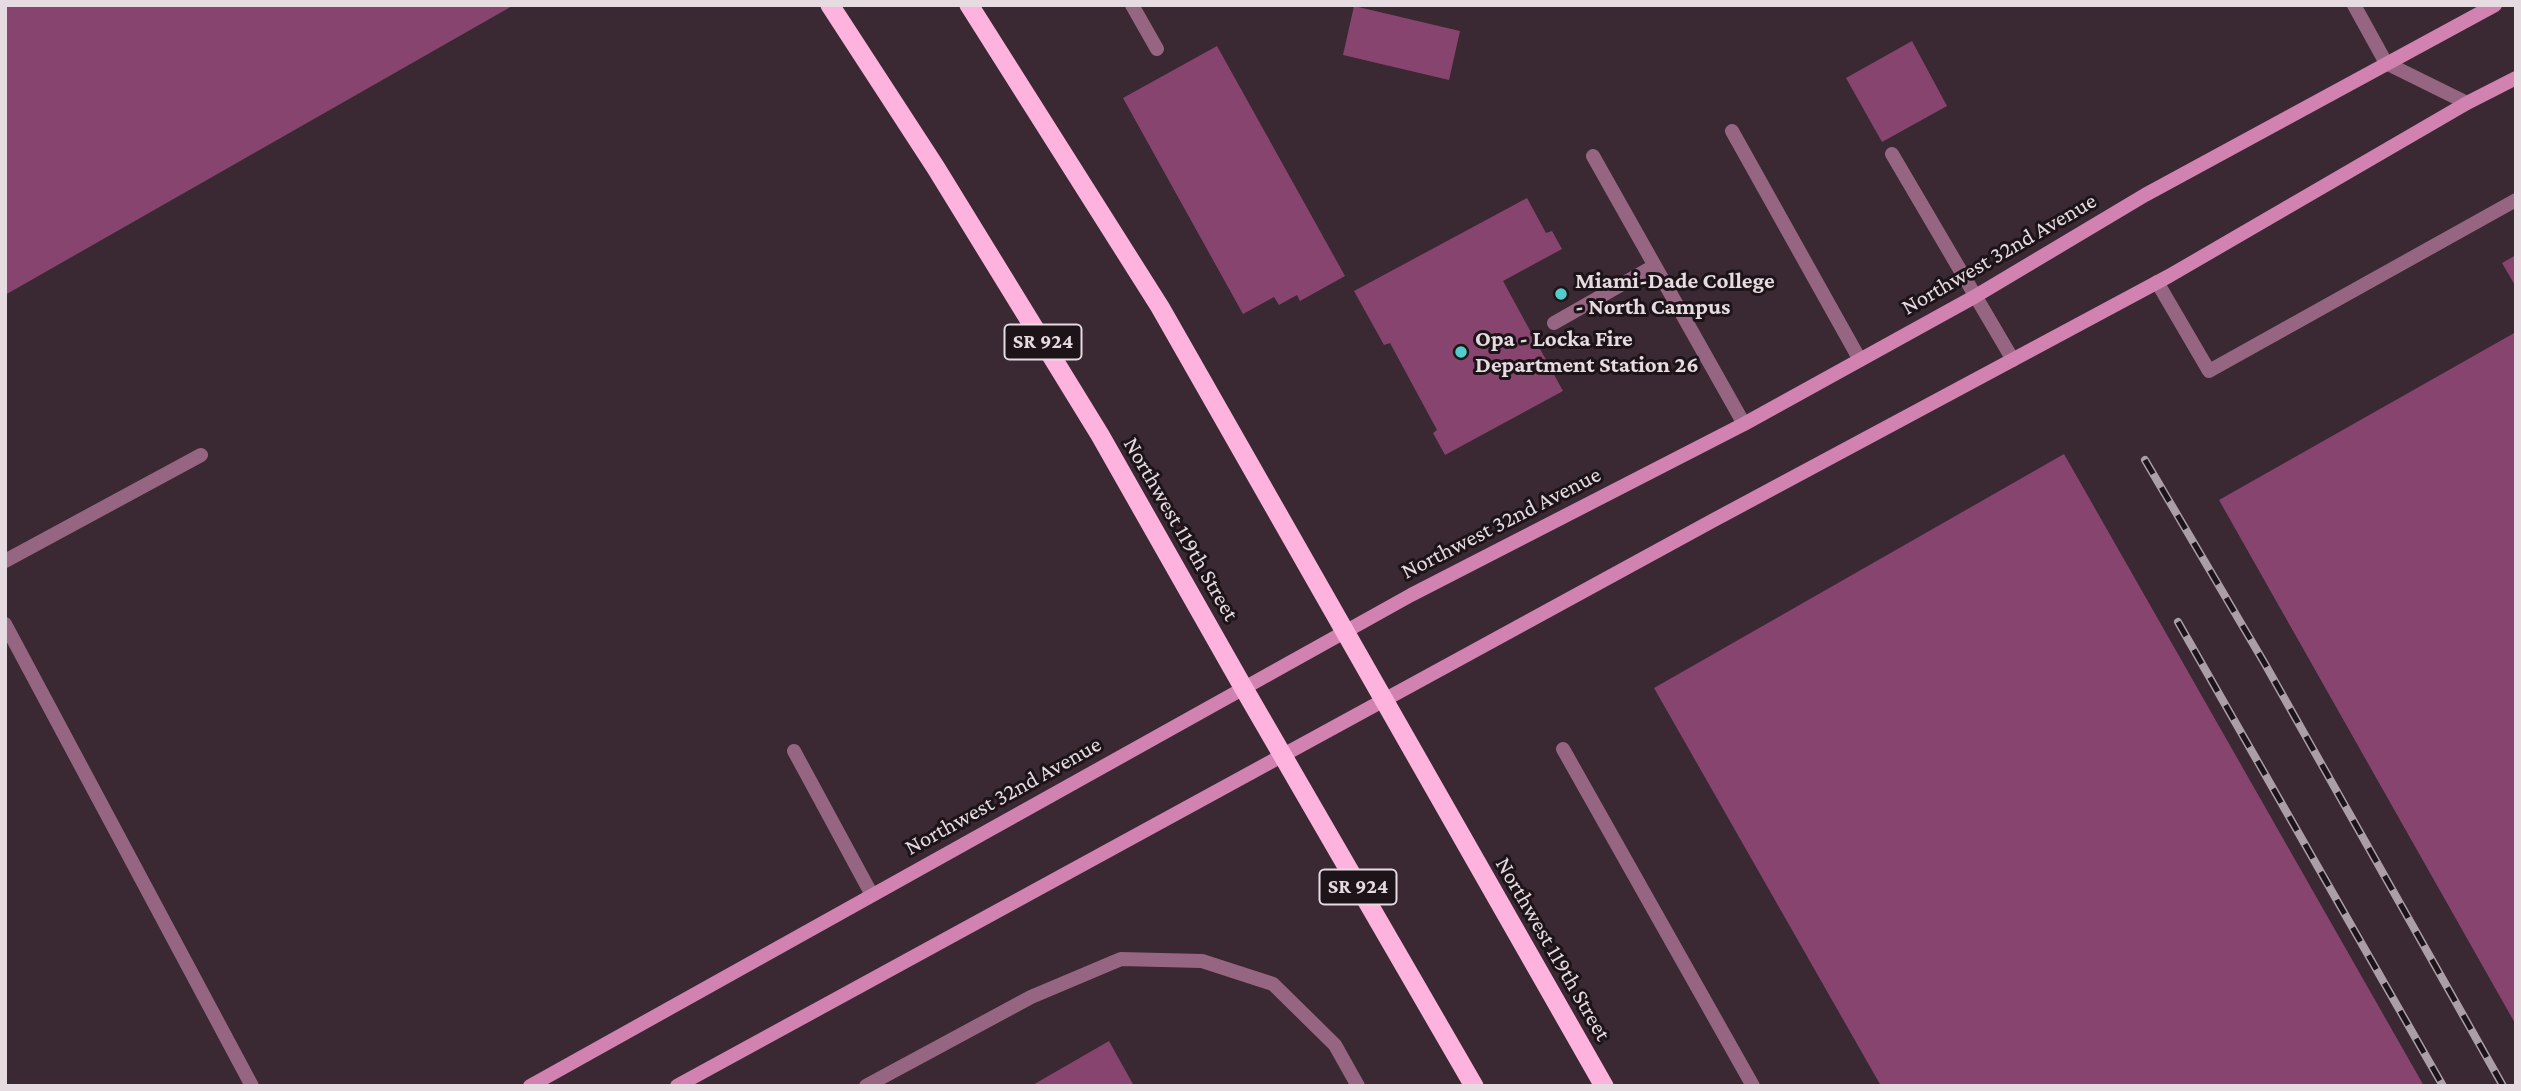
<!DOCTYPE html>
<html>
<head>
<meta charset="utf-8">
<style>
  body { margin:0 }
  #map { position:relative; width:2521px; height:1091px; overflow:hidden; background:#3a2832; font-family:"Crimson Pro",serif }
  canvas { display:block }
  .frame { position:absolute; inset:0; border:7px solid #e7dbe2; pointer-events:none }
</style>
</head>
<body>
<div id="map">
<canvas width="2521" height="1091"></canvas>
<div class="frame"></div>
</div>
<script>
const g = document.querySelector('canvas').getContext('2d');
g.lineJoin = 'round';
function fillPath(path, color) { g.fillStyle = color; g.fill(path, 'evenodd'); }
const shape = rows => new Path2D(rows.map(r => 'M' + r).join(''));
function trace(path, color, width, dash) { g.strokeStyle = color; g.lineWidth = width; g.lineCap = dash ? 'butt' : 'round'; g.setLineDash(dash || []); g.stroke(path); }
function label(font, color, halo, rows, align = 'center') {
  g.font = font + ' "Crimson Pro",serif'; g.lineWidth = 6; g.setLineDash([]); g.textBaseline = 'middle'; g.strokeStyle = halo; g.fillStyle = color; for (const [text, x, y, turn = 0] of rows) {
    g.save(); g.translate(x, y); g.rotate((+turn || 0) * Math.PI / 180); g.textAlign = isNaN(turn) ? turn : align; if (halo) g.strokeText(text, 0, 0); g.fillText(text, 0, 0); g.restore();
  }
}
fillPath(shape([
  [5,5,514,5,5,295],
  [1354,6,1460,31,1449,80,1343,55],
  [1912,41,1947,106,1882,142,1846,78],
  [1217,46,1345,276,1300,301,1297,295,1279,305,1274,297,1243,314,1123,98],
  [1527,198,1546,233,1552,231,1562,249,1503,281,1563,391,1445,455,1433,433,1437,430,1390,343,1384,345,1354,291],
  [2516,255,2516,287,2502,263],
  [2516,332,2516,1025,2219,500],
  [2064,454,2424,1086,1881,1086,1654,688],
  [1109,1041,1134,1086,1031,1086]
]), '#87446e');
trace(shape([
  [1132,5,1157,49],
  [1732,131,1860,360],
  [1892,154,2013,360],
  [1593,156,1744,424],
  [2157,282,2209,371,2516,200],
  [1554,323,1654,266],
  [5,561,201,455],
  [5,624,252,1086],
  [1563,749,1753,1086],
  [794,751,872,895],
  [866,1086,1031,997,1121,959,1202,961,1273,984,1335,1045,1358,1086]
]), '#966582', 14);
trace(shape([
  [2354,5,2386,63,2467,103]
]), '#966582', 14);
trace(shape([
  [530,1086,1411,595,1744,424,1974,297,2145,195,2495,5],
  [677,1086,1712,521,2169,276,2467,103,2516,78]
]), '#d182b1', 14);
trace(shape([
  [830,5,936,168,1100,435,1243,687,1474,1086],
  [969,5,1160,307,1604,1086]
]), '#feb2de', 19);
const rail = shape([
  [2145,460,2265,664,2503,1086],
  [2178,622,2443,1086]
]);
trace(rail, '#ac9ea6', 8);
trace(rail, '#1c1418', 5, [16]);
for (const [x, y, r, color] of [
  [1561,294,7,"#53cdcb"],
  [1461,352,7,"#53cdcb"]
]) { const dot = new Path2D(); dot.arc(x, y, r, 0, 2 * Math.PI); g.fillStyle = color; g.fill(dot); trace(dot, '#1c1418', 2.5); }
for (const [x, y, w] of [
  [1043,342,77],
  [1358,887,77]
]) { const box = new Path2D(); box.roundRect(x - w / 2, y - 17.5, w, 35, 5); g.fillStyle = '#1c1418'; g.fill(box); trace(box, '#e7dbe2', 2); }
label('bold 21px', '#e7dbe2', null, [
  ["SR 924",1043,342],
  ["SR 924",1358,887]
]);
label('23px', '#e7dbe2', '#1c1418', [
  ["Northwest 32nd Avenue",1999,254,-30],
  ["Northwest 32nd Avenue",1501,523,-27],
  ["Northwest 119th Street",1181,529,60],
  ["Northwest 32nd Avenue",1003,796,-29],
  ["Northwest 119th Street",1553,949,60]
]);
label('bold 23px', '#e7dbe2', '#1c1418', [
  ["Miami-Dade College",1575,281],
  ["- North Campus",1575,307],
  ["Opa - Locka Fire",1475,339],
  ["Department Station 26",1475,365]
], 'left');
</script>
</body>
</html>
